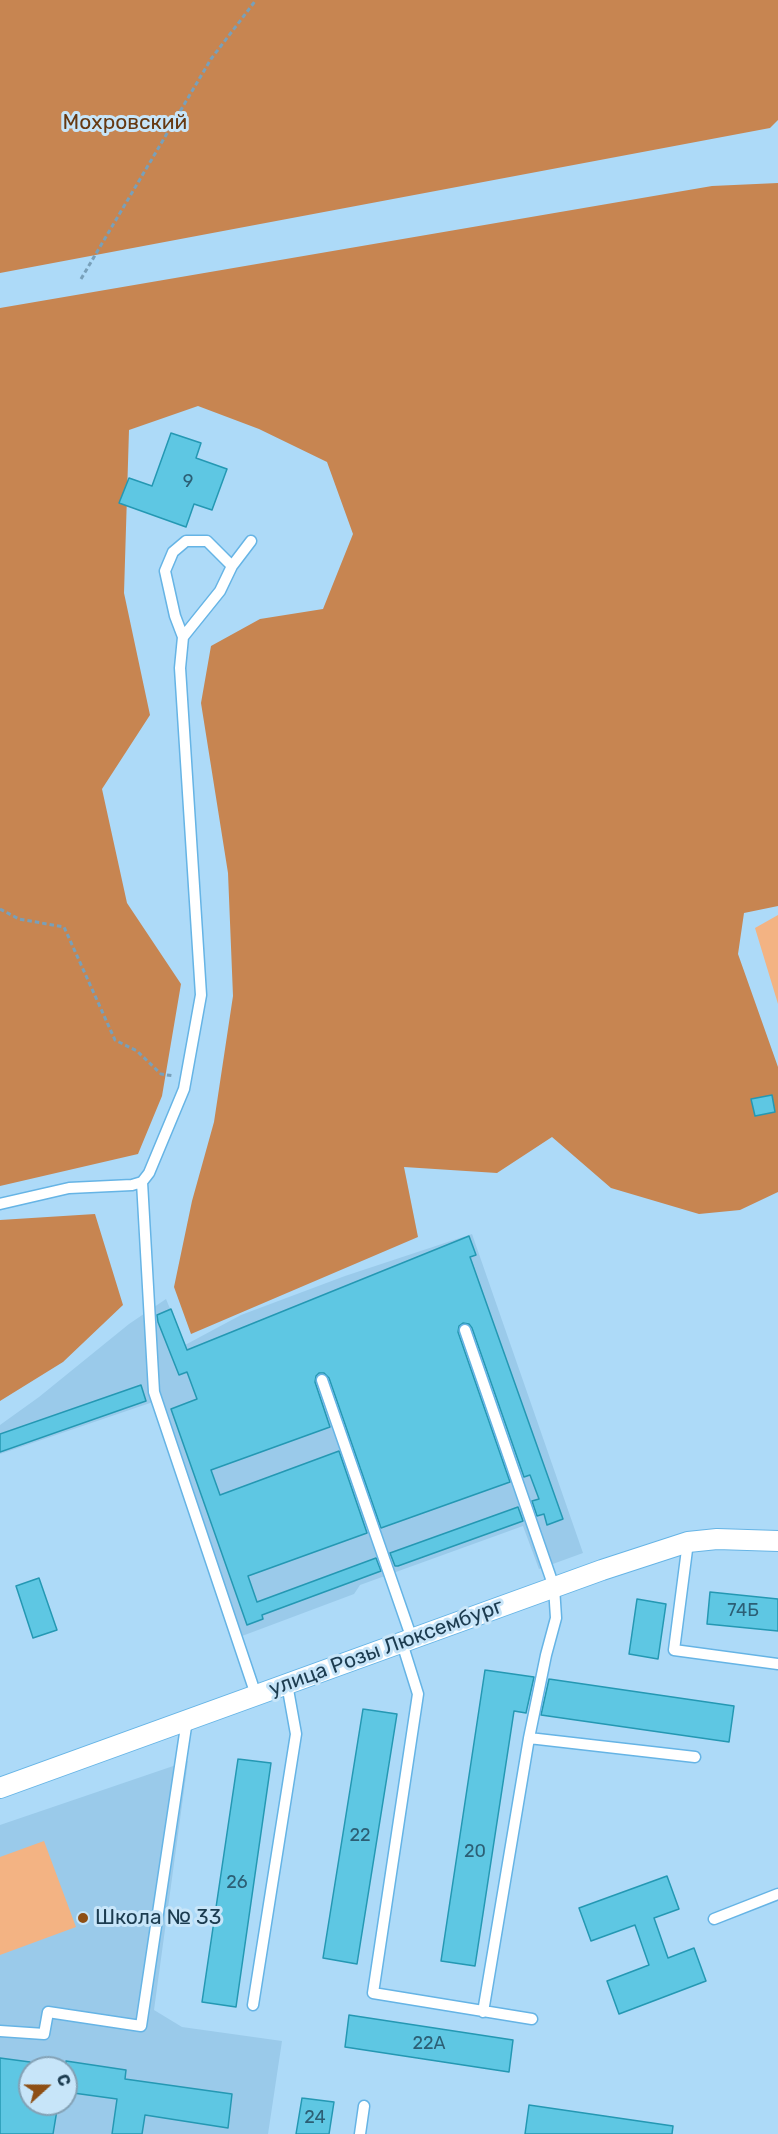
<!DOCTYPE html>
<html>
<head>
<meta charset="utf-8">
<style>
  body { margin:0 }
  #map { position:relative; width:778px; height:2134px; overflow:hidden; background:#addaf8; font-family:Rubik,sans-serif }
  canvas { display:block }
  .north { position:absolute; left:18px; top:2056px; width:60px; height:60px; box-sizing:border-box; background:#c7e5f9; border:2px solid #83a1b5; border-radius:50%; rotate:69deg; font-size:16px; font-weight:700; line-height:24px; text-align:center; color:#1c3c50 }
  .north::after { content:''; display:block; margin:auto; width:21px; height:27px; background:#8e4f15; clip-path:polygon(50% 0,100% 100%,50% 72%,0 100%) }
</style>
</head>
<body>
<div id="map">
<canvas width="778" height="2134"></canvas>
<div class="north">С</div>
</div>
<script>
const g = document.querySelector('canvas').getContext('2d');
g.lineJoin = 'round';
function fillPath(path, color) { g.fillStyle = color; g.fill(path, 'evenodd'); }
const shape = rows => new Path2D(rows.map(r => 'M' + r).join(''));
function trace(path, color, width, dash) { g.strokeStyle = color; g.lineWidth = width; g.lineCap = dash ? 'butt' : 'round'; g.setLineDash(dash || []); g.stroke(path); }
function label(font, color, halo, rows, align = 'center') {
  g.font = font + ' Rubik,sans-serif'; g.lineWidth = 6; g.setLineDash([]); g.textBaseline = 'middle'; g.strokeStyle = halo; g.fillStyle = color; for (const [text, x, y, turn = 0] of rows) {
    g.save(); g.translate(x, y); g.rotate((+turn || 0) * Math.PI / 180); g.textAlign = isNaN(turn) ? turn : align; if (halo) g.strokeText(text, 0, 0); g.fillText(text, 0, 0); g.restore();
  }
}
fillPath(shape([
  [472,1234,583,1553,539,1569,523,1526,360,1585,354,1594,242,1636,153,1402,0,1454,0,1425,39,1397,129,1324,166,1299,185,1345,241,1315,345,1276],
  [188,1761,154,2010,182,2027,282,2041,268,2134,0,2134,0,1825],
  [30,2068,66,2068,66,2104,30,2104]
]), '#9acaea');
fillPath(shape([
  [778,915,778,1004,755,928],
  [44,1841,76,1927,0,1955,0,1857]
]), '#f3b383');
fillPath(shape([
  [0,0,778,0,778,120,770,128,0,273],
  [778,183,778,906,744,913,738,954,778,1067,778,1192,740,1210,699,1214,611,1188,552,1137,497,1173,404,1167,418,1237,191,1334,174,1287,192,1201,214,1122,233,996,228,873,201,703,211,646,260,619,323,609,353,534,327,462,259,429,198,406,129,430,124,593,150,715,102,789,127,903,181,984,162,1096,138,1154,0,1186,0,308,712,186],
  [95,1214,123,1305,63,1362,0,1401,0,1220]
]), '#c78551');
const building = shape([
  [171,433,201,443,196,458,227,469,212,510,194,504,186,527,119,503,129,478,152,486,171,433],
  [772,1095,775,1112,755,1116,751,1099,772,1095],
  [469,1236,476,1255,470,1257,563,1519,547,1525,544,1514,537,1516,532,1501,539,1499,530,1475,524,1477,472,1328,469,1324,463,1323,459,1326,458,1332,510,1482,381,1528,329,1378,324,1373,319,1373,316,1376,315,1382,330,1427,211,1470,220,1495,339,1451,367,1533,248,1576,257,1602,376,1558,381,1571,262,1615,263,1619,247,1625,171,1409,197,1399,187,1372,179,1375,158,1322,157,1315,171,1309,187,1350,469,1236],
  [141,1385,146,1401,0,1452,0,1434,141,1385],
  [518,1507,523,1521,398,1566,395,1566,390,1553,518,1507],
  [39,1578,57,1630,33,1638,16,1586,39,1578],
  [710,1592,778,1599,778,1631,707,1624,710,1592],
  [637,1599,666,1604,658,1659,629,1654,637,1599],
  [485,1670,534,1677,526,1713,514,1711,475,1966,441,1961,485,1670],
  [549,1679,734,1706,729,1742,541,1715,549,1679],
  [363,1709,397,1714,357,1964,323,1958,363,1709],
  [238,1759,271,1763,236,2007,202,2002,238,1759],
  [667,1876,679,1909,654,1918,668,1958,694,1948,706,1981,619,2014,607,1981,649,1965,635,1925,591,1941,579,1908,667,1876],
  [349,2015,513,2040,509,2072,345,2047,349,2015],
  [0,2058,30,2062,30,2104,58,2104,53,2134,0,2134,0,2058],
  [66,2061,126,2070,125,2079,232,2094,228,2128,145,2115,142,2134,112,2134,117,2099,66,2092,66,2061],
  [302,2098,334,2102,329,2134,296,2134,302,2098],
  [529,2105,673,2126,672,2134,525,2134,529,2105]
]);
fillPath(building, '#5ec7e3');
trace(building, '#2498b3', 1.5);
const lane = shape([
  [183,637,175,616,165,571,173,552,186,541,207,541,232,566],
  [142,1182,154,1392,256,1695],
  [0,1204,69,1188,132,1185,142,1182,149,1173,184,1089,201,995,180,668,183,637,220,591,232,566,251,541],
  [465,1330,554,1587,556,1618,546,1655,529,1738],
  [322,1380,412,1639],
  [688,1542,674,1650,778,1664],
  [402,1643,418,1694,373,1993,532,2019],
  [714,1919,778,1894],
  [253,2005,296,1734,287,1684],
  [483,2012,529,1738,695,1757],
  [0,2031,44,2034,48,2012,141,2026,187,1720],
  [360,2134,364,2106]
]);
const street = shape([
  [0,1788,602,1570,688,1542,717,1539,778,1541]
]);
trace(lane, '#66b4e5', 13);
trace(street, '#66b4e5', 22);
trace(shape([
  [81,279,211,59,256,0],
  [0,909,19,919,64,927,115,1040,137,1051,161,1074,174,1076]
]), '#78a0ba', 3, [4.5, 3]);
trace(lane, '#fff', 10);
trace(street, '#fff', 20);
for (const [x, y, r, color] of [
  [83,1918,6,"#8e4f15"]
]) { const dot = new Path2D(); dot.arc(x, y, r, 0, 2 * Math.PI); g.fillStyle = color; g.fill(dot); trace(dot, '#c7e5f9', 2); }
label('18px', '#2c5f75', null, [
  ["9",188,482],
  ["74Б",743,1611],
  ["22",360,1836],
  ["20",475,1852],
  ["26",237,1883],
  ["22А",429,2044],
  ["24",315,2118]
]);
label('21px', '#663912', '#c7e5f9', [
  ["Мохровский",125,123]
]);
label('21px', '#1c3c50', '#c7e5f9', [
  ["улица Розы Люксембург",386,1648,-20]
]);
label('21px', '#1c3c50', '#c7e5f9', [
  ["Школа № 33",95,1918]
], 'left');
</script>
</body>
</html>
